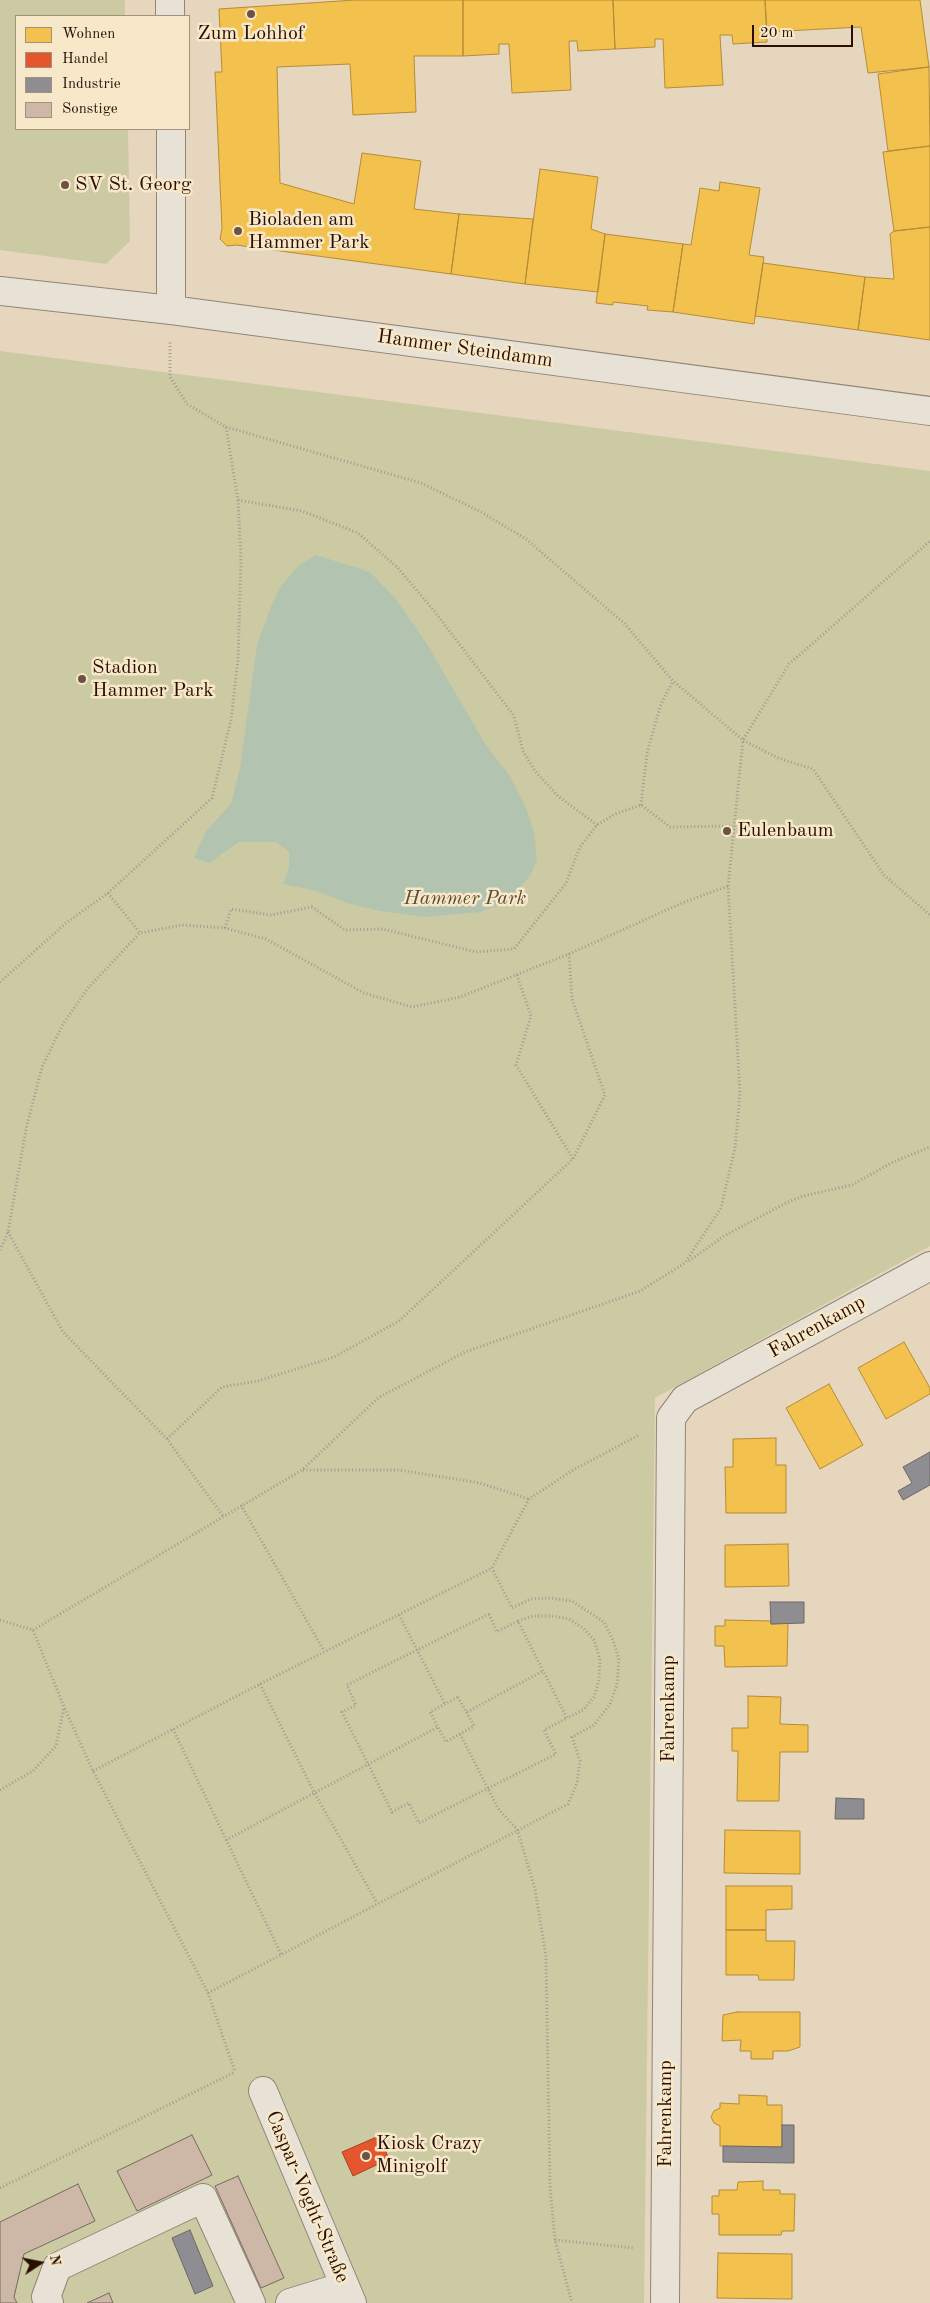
<!DOCTYPE html>
<html>
<head>
<meta charset="utf-8">
<style>
  body { margin:0 }
  #map { position:relative; width:930px; height:2303px; overflow:hidden; background:#e5d6bd; font-family:"Old Standard TT",serif }
  canvas { display:block }
  .legend { position:absolute; left:15px; top:15px; width:175px; height:115px; box-sizing:border-box; background:#f8e8ca; border:1px solid #a5917a; margin:0; padding:6px 9px; list-style:none; font-size:15px; color:#290e01 }
  .legend li { display:flex; align-items:center; gap:10px; height:25px }
  .legend b { width:25px; border:1px solid #a5917a }
  .north { position:absolute; left:15px; top:2238px; width:50px; height:50px; -webkit-text-stroke:4px #f8e8ca; paint-order:stroke; rotate:79deg; font-size:14px; font-weight:700; line-height:20px; text-align:center; color:#290e01 }
  .north::after { content:''; display:block; margin:auto; width:18px; height:22px; background:#290e01; clip-path:polygon(50% 0,100% 100%,50% 72%,0 100%) }
  .scale { position:absolute; left:752px; top:25px; width:101px; height:22px; box-sizing:border-box; border:2px solid #290e01; border-top:0; padding-left:6px; font-size:15px; line-height:18px; white-space:nowrap; color:#290e01; -webkit-text-stroke:4px #f8e8ca; paint-order:stroke }
</style>
</head>
<body>
<div id="map">
<canvas width="930" height="2303"></canvas>
<ul class="legend">
<li><b style="height:14px;background:#f2c14e"></b>Wohnen</li>
<li><b style="height:14px;background:#e4572e"></b>Handel</li>
<li><b style="height:14px;background:#8d8d92"></b>Industrie</li>
<li><b style="height:14px;background:#cdb7a6"></b>Sonstige</li>
</ul>
<div class="north">N</div>
<div class="scale">20 m</div>
</div>
<script>
const g = document.querySelector('canvas').getContext('2d');
g.lineJoin = 'round';
function fillPath(path, color) { g.fillStyle = color; g.fill(path, 'evenodd'); }
const shape = rows => new Path2D(rows.map(r => 'M' + r).join(''));
function trace(path, color, width, dash) { g.strokeStyle = color; g.lineWidth = width; g.lineCap = dash ? 'butt' : 'round'; g.setLineDash(dash || []); g.stroke(path); }
function label(font, color, halo, rows, align = 'center') {
  g.font = font + ' "Old Standard TT",serif'; g.lineWidth = 5; g.setLineDash([]); g.textBaseline = 'middle'; g.strokeStyle = halo; g.fillStyle = color; for (const [text, x, y, turn = 0] of rows) {
    g.save(); g.translate(x, y); g.rotate((+turn || 0) * Math.PI / 180); g.textAlign = isNaN(turn) ? turn : align; if (halo) g.strokeText(text, 0, 0); g.fillText(text, 0, 0); g.restore();
  }
}
fillPath(shape([
  [0,0,125,0,125,16,16,16,16,129,128,129,130,241,106,264,0,250],
  [0,351,930,471,930,1246,655,1398,644,2303,0,2303]
]), '#cccaa3');
fillPath(shape([
  [316,555,370,572,395,598,427,644,485,744,509,775,526,808,534,832,537,861,529,877,508,901,481,912,424,917,380,911,350,904,316,891,283,884,289,868,289,852,277,842,239,842,209,863,194,858,206,831,231,804,240,768,257,645,272,604,281,586,298,566]
]), '#b2c3af');
const homes = shape([
  [355,0,463,0,463,56,414,56,416,112,353,115,350,64,277,67,280,183,354,204,362,153,421,161,414,209,459,214,451,274,236,245,227,246,220,239,222,228,215,72,222,72,219,9,355,0],
  [463,0,613,0,615,49,578,51,577,41,569,41,571,90,512,93,509,44,499,44,499,54,463,56,463,0],
  [613,0,765,0,767,42,733,44,732,35,720,35,723,85,665,88,663,39,655,39,655,47,615,49,613,0],
  [765,0,920,0,929,67,868,73,861,27,767,32,765,0],
  [929,67,930,146,888,151,878,74,929,67],
  [930,146,930,227,894,231,883,152,930,146],
  [540,169,598,177,591,229,605,234,598,292,525,284,540,169],
  [720,182,760,188,749,255,764,257,754,324,673,312,683,244,691,245,700,188,719,191,720,182],
  [459,214,533,219,525,284,451,274,459,214],
  [930,227,930,340,858,330,865,277,894,279,890,234,894,231,930,227],
  [605,234,683,244,673,312,647,310,648,306,613,302,613,305,596,303,605,234],
  [763,263,865,277,858,330,755,316,763,263],
  [904,1342,930,1388,930,1394,886,1419,858,1368,904,1342],
  [829,1384,863,1445,820,1469,786,1408,829,1384],
  [776,1438,776,1465,786,1465,786,1513,726,1513,725,1467,733,1467,733,1439,776,1438],
  [788,1544,789,1586,725,1587,725,1545,788,1544],
  [725,1620,771,1621,771,1624,788,1623,787,1666,725,1667,724,1646,715,1646,715,1626,725,1626,725,1620],
  [748,1696,781,1697,780,1724,808,1725,808,1752,780,1752,779,1801,737,1801,738,1751,732,1751,732,1728,748,1728,748,1696],
  [725,1830,800,1831,800,1874,724,1873,725,1830],
  [726,1886,792,1886,792,1909,766,1910,766,1930,726,1930,726,1886],
  [726,1930,766,1930,766,1941,795,1941,794,1980,759,1980,758,1975,726,1975,726,1930],
  [737,2012,800,2012,800,2047,788,2051,773,2051,773,2059,751,2059,751,2051,740,2051,741,2040,722,2041,723,2015,737,2012],
  [739,2095,767,2096,767,2105,782,2105,782,2147,720,2146,720,2126,714,2123,711,2117,714,2111,720,2108,720,2103,739,2104,739,2095],
  [763,2181,763,2190,780,2190,780,2194,795,2194,794,2231,782,2231,781,2235,719,2235,719,2214,712,2214,712,2196,719,2196,719,2190,737,2190,738,2182,763,2181],
  [718,2253,792,2254,792,2299,717,2298,718,2253]
]);
fillPath(homes, '#f2c14e');
trace(homes, '#b68b37', 1);
const shops = shape([
  [379,2136,389,2159,353,2176,342,2152,379,2136]
]);
fillPath(shops, '#e4572e');
trace(shops, '#ac4120', 1);
const industry = shape([
  [930,1452,930,1485,903,1500,898,1491,912,1483,903,1467,930,1452],
  [770,1602,804,1602,804,1623,771,1624,770,1602],
  [836,1798,864,1799,864,1819,835,1819,836,1798],
  [782,2125,794,2125,794,2163,723,2162,723,2146,782,2147,782,2125],
  [190,2230,213,2286,195,2294,172,2238,190,2230]
]);
fillPath(industry, '#8d8d92');
trace(industry, '#6f6766', 1);
const building = shape([
  [192,2135,212,2175,137,2211,117,2171,192,2135],
  [238,2176,284,2278,261,2288,215,2186,238,2176],
  [78,2184,95,2221,24,2254,14,2297,17,2303,0,2303,0,2222,78,2184],
  [109,2293,113,2303,87,2303,109,2293]
]);
fillPath(building, '#cdb7a6');
trace(building, '#766b5d', 1);
const minor = shape([
  [170,0,170,16],
  [171,129,171,310],
  [0,291,171,310,930,411],
  [263,2091,352,2303],
  [49,2303,46,2297,57,2267,203,2198,251,2303],
  [290,2303,345,2286],
  [665,2303,671,1418,685,1399,930,1266]
]);
trace(minor, '#918576', 30);
trace(shape([
  [226,427,421,483,481,512,526,539,624,623,673,681,743,740,789,664,930,541],
  [238,500,302,511,358,533,398,568,435,612,514,716,523,751,535,771,558,796,597,825],
  [641,805,647,753,661,704,673,681],
  [108,893,140,933],
  [225,928,231,909,271,915,312,907,345,930,383,929,476,952,514,949,566,883,580,847,597,825,615,814,641,805,670,827,733,826],
  [569,954,682,903,728,886],
  [517,975,531,1016,516,1065,573,1159],
  [0,982,66,923,108,893,212,798,231,720,238,660,241,560,238,500,226,427,187,404,170,377,170,341],
  [8,1232,63,1332,167,1439,223,1516],
  [0,1250,8,1232,26,1129,42,1067,63,1024,88,988,140,933,182,925,225,928,266,939,364,993,412,1007,460,997,569,954,572,999,605,1095,573,1159,399,1321,334,1357,258,1381,222,1387,167,1439],
  [689,1261,724,1236,786,1203,803,1196,852,1185,893,1162,930,1147],
  [303,1470,399,1470,480,1483,529,1499],
  [241,1505,324,1651],
  [489,1614,497,1632,518,1621,567,1718,544,1730,556,1754,419,1823,409,1803,392,1812,342,1712,356,1705,347,1685,489,1614],
  [399,1615,445,1704],
  [0,1620,33,1630,64,1707,93,1771,208,1993,235,2072],
  [518,1621,533,1616,552,1616,569,1619,583,1628,594,1640,600,1659,599,1680,594,1697,583,1710,567,1718],
  [33,1630,302,1470,378,1398,465,1352,640,1291,685,1263,721,1208,735,1148,740,1093,728,886,743,740,778,758,813,769,884,875,930,915],
  [260,1684,315,1794,377,1903],
  [458,1697,474,1726,446,1742,430,1712,458,1697],
  [467,1712,543,1671],
  [173,1729,281,1954],
  [460,1734,499,1810,517,1829,535,1889,546,1957,550,2187,555,2240,572,2303],
  [93,1771,260,1684,492,1568,529,1499,573,1470,639,1435],
  [0,1790,33,1771,56,1746,64,1707],
  [226,1840,438,1727],
  [208,1993,568,1804,577,1783,580,1761,572,1737,594,1725,610,1704,617,1685,619,1660,613,1640,604,1622,572,1601,551,1598,531,1599,512,1608,492,1568],
  [0,2188,235,2072],
  [555,2240,634,2248]
]), '#a39a90', 3, [1, 2.5]);
trace(minor, '#e8e1d5', 28);
for (const [x, y, r, color] of [
  [251,14,5,"#6b5443"],
  [65,185,5,"#6b5443"],
  [238,231,5,"#6b5443"],
  [82,679,5,"#6b5443"],
  [727,831,5,"#6b5443"],
  [366,2156,5,"#6b5443"]
]) { const dot = new Path2D(); dot.arc(x, y, r, 0, 2 * Math.PI); g.fillStyle = color; g.fill(dot); trace(dot, '#f8e8ca', 2); }
label('20px', '#290e01', '#f8e8ca', [
  ["Zum Lohhof",251,34,"center"],
  ["SV St. Georg",75,185],
  ["Bioladen am",248,220],
  ["Hammer Park",248,243],
  ["Stadion",92,668],
  ["Hammer Park",92,691],
  ["Eulenbaum",737,831],
  ["Kiosk Crazy",376,2144],
  ["Minigolf",376,2167]
], 'left');
label('20px', '#290e01', '#f8e8ca', [
  ["Hammer Steindamm",465,349,8],
  ["Fahrenkamp",817,1327,-29],
  ["Fahrenkamp",669,1709,-90],
  ["Fahrenkamp",666,2114,-90],
  ["Caspar-Voght-Straße",307,2197,67]
]);
label('italic 20px', '#5b4d32', '#f8e8ca', [
  ["Hammer Park",465,899]
]);
</script>
</body>
</html>
